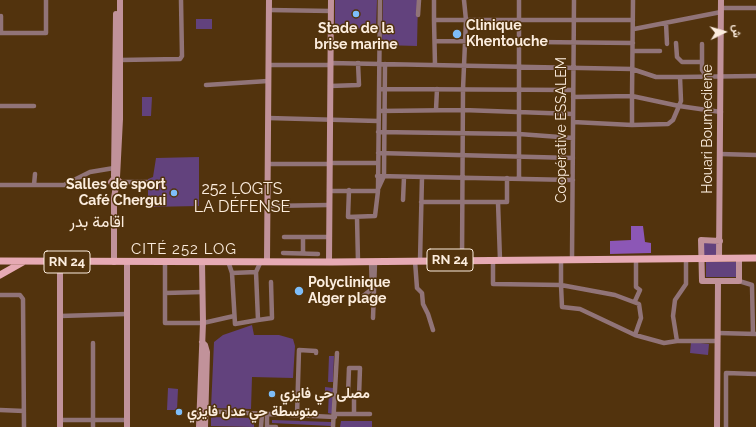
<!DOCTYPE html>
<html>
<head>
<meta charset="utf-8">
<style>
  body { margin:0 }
  #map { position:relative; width:756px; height:427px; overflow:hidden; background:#52330d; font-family:Raleway,Vazirmatn,sans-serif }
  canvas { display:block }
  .north { position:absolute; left:704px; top:12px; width:40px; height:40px; -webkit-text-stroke:3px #52330d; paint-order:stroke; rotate:85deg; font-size:11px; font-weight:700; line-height:16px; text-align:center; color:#fcedde }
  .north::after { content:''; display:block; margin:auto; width:14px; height:18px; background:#fcedde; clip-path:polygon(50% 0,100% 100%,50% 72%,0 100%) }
</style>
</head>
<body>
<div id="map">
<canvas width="756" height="427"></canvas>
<div class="north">ش</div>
</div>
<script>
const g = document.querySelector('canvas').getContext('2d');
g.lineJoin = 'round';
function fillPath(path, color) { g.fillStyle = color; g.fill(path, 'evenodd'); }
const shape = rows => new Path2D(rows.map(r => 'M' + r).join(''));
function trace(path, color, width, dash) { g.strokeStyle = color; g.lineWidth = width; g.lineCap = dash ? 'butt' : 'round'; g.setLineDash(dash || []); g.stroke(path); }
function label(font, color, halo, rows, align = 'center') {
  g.font = font + ' Raleway,Vazirmatn,sans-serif'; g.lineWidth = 3; g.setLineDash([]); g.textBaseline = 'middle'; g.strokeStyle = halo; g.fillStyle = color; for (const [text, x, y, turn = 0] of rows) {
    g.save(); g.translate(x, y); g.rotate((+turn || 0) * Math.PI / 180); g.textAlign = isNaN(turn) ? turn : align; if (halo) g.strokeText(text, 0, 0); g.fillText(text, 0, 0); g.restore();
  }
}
fillPath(shape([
  [335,0,377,0,376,29,335,28],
  [383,0,418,0,417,46,382,45],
  [196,19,212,19,212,29,196,29],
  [142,97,152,97,151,116,142,116],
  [199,157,199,206,148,207,148,179,153,177,156,158],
  [703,243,717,243,717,256,703,256],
  [706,262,736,262,736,277,706,277],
  [252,325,254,335,279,335,293,339,295,346,293,378,252,377,251,409,211,408,214,342,223,335],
  [691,342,709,344,708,355,690,353],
  [329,356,334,356,333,382,328,382],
  [325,387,333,388,332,414,328,413,329,391,325,391],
  [168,388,178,389,177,410,167,410],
  [211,417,254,418,254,427,211,426],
  [272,420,331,422,331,426,272,423],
  [341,421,372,421,372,427,340,427]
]), '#62427d');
fillPath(shape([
  [631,226,643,226,645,242,651,243,651,253,610,254,610,241,631,240]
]), '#8c57b6');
trace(shape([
  [434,0,434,20],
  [633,0,632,96,679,106,681,101,680,77],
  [721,8,756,8],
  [269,10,331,11],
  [418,15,419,0],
  [1,16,1,33],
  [666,23,667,44],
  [634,29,721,12],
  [0,33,46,33,46,0],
  [435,41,633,43],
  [676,43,677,57,682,62,702,62],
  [702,44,702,70,706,76],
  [633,51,660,51],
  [120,60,180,59,182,56,181,0],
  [330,63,632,69,656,77,680,77,756,76],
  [269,65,330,65],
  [435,65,434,20,633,20],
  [206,85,268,81],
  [330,86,359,85,358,63],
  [379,89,573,90],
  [573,97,632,96,632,125,668,124,673,120,679,106,721,112],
  [0,106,34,106],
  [436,110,437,89],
  [379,111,463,110,573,114],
  [268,118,378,121],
  [573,122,632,125],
  [378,132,519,134,573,138],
  [378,153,573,158],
  [720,154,756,155],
  [330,163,378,163],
  [268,164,330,164],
  [377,176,573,180],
  [519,177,519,0],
  [120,182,150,182],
  [0,185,64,185,90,172,114,168],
  [34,185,35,174],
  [378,189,384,176,385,64],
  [349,190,348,217,375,216,378,191,380,0],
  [329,191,378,191],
  [403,200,404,177],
  [421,202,507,202,507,178],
  [498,202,500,260],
  [267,206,329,205],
  [357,217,358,262],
  [284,237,329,237],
  [283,253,318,254],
  [303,253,303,237],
  [572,259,574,0],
  [462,260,463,89,466,20,464,0],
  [493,260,493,284,561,285,561,259],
  [228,261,232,273,235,324,258,320,256,272,261,261],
  [415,261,417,288,422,293,423,304,428,314,433,330],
  [420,261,422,177],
  [165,262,165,323,203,323,234,316],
  [232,273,256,272],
  [739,281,752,285,753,334],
  [165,293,203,292],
  [0,295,20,295,23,299,24,427],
  [363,296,372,289,371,262],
  [635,301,640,290,636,287,636,259],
  [60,316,126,314],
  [373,318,375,262],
  [258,320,272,318,271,282],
  [718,333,756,334],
  [635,335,641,318,639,304,615,295,561,285,562,307,580,309,635,335,664,343,677,341,718,341],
  [677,341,673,316,675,300,686,284,686,259],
  [349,368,360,368,359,396,348,395,349,368],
  [0,410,24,411],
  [202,411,335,417],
  [335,414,370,414],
  [354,414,354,395],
  [297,415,299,350,316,351,316,353],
  [60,420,127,420],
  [93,427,93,343],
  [261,427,262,414],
  [267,427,267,414],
  [267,427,276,427],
  [333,427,337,353],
  [726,427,726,373,756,374]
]), '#917478', 4.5);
trace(shape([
  [114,176,116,14],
  [117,177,120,119,120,0],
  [720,241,701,240,702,281,739,281,739,259],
  [719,258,721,0],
  [267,261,269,0],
  [60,262,60,427],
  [114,262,114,198,116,186,120,182,115,177,111,182,113,185,116,186],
  [329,262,331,0],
  [202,342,205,345,207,352,205,427],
  [127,427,127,262],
  [199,427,203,323,202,262],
  [717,427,718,281]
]), '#c1929a', 6);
trace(shape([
  [0,261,332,262,756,258],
  [0,275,23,262]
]), '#e6aab4', 7);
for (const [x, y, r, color] of [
  [356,14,4,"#7ebef9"],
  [457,34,5,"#7ebef9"],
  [174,193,4,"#7ebef9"],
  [299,291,5,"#7ebef9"],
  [272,394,4,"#7ebef9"],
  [179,412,4,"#7ebef9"]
]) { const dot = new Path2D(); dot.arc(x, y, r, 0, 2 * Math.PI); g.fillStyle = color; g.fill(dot); trace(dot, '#52330d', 1.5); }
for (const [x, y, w] of [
  [450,260,46],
  [67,262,46]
]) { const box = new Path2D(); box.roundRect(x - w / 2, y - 11, w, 22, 3); g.fillStyle = '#52330d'; g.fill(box); trace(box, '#fcedde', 1); }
label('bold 13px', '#fcedde', null, [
  ["RN 24",450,260],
  ["RN 24",67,262]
]);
label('bold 14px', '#fcedde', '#52330d', [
  ["Clinique",466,26],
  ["Khentouche",466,42],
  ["Stade de la",356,29,"center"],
  ["brise marine",356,45,"center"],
  ["Salles de sport",166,185,"right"],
  ["Café Chergui",166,201,"right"],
  ["Polyclinique",308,283],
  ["Alger plage",308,299],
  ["مصلى حي فايزي",280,394],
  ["متوسطة حي عدل فايزي",187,412]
], 'left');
label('14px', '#fcedde', '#52330d', [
  ["Houari Boumediene",708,129,-90],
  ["Coopérative ESSALEM",562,130,-90]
]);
g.letterSpacing = '1px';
label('15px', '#fcedde', '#52330d', [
  ["CITÉ 252 LOG",184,249]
]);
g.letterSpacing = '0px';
label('16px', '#fcedde', '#52330d', [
  ["252 LOGTS",242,189],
  ["LA DÉFENSE",242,207],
  ["اقامة بدر",97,222]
]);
</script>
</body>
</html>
